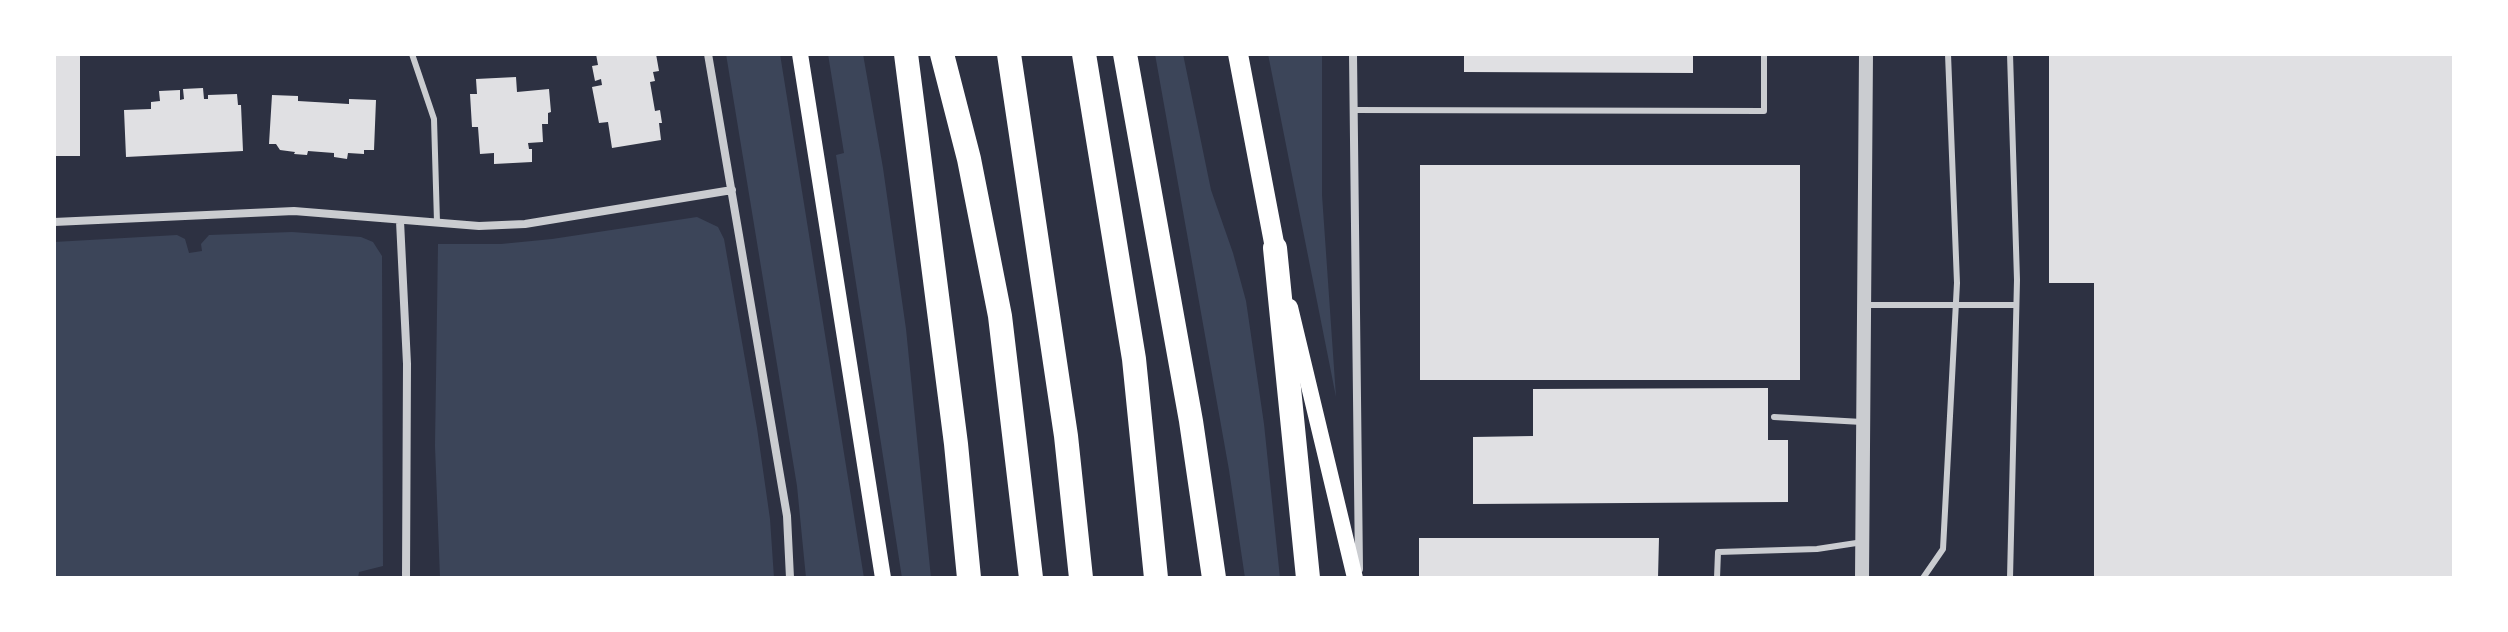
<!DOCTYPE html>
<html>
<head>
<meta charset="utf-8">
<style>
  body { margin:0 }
  #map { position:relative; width:2508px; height:632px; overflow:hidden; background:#2d3142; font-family:"Source Serif 4",serif }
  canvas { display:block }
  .frame { position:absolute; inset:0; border:56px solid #fff; pointer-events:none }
</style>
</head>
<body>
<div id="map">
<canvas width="2508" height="632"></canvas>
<div class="frame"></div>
</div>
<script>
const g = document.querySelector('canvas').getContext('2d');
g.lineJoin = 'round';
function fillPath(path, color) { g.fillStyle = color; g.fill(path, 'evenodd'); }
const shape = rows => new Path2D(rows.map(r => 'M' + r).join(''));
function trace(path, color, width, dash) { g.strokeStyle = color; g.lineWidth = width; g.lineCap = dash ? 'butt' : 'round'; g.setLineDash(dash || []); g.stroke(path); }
fillPath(shape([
  [726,54,780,54,864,578,806,578,797,486],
  [828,54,863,54,883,168,906,329,931,578,902,578,836,155,844,153],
  [1155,54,1183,54,1211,190,1233,253,1246,301,1264,424,1280,578,1245,578,1229,470],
  [1268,54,1322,54,1322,195,1336,397],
  [697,217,718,227,724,239,757,428,770,519,774,578,440,578,435,446,438,244,501,244,552,239],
  [292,232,361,237,373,242,382,256,383,566,359,572,358,578,54,578,54,242,177,235,185,239,189,253,202,251,201,244,209,235]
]), '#3c4559');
fillPath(shape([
  [54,54,80,54,80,156,54,156],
  [596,54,656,54,659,71,653,72,655,81,650,82,655,111,660,110,662,123,659,123,661,140,612,148,608,122,599,123,592,87,602,85,601,79,595,81,592,66,598,65],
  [1464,54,1693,54,1693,73,1464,72],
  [2049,54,2454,54,2454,578,2094,578,2094,283,2049,283],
  [516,77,517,92,549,89,551,112,548,113,548,124,542,124,543,142,528,143,529,149,532,149,532,162,494,164,494,153,480,154,478,127,472,127,470,94,477,94,476,79],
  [203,88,204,99,208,99,208,95,237,94,238,105,241,105,243,151,126,157,124,110,151,109,151,102,160,101,159,91,180,90,180,100,184,99,183,89],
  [272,95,298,96,298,101,349,104,349,99,376,100,374,150,364,150,364,154,348,153,347,159,334,157,334,153,308,151,307,155,294,154,295,152,280,150,276,144,269,144],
  [1420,165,1800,165,1800,380,1420,380],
  [1768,388,1768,440,1788,440,1788,502,1473,504,1473,437,1533,436,1533,389],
  [1419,538,1659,538,1658,578,1419,578]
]), '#e0e0e3');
trace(shape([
  [412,54,434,119,437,222],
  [2010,54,2017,280,2010,578],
  [1354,110,1764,111,1764,54],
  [1866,305,2016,305],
  [1774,417,1862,422],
  [1717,578,1718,552,1817,549,1863,542],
  [1923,578,1943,549,1957,283,1948,54]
]), '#caccd0', 6);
trace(shape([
  [708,54,787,516,790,578],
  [1353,54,1359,569],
  [400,221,407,364,406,578],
  [54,222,294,211,479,226,525,224,732,190]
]), '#caccd0', 8);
trace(shape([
  [1862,578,1866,54]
]), '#caccd0', 14);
trace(shape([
  [800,54,883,578],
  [1290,307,1355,578]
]), '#fff', 16);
trace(shape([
  [1238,54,1275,248]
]), '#fff', 20);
trace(shape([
  [906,54,956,444,969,578],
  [942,54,969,159,1000,316,1031,578],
  [1009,54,1066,436,1081,578],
  [1084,54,1134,359,1156,578],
  [1125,54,1191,421,1214,578],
  [1275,248,1308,578]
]), '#fff', 24);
</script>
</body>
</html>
